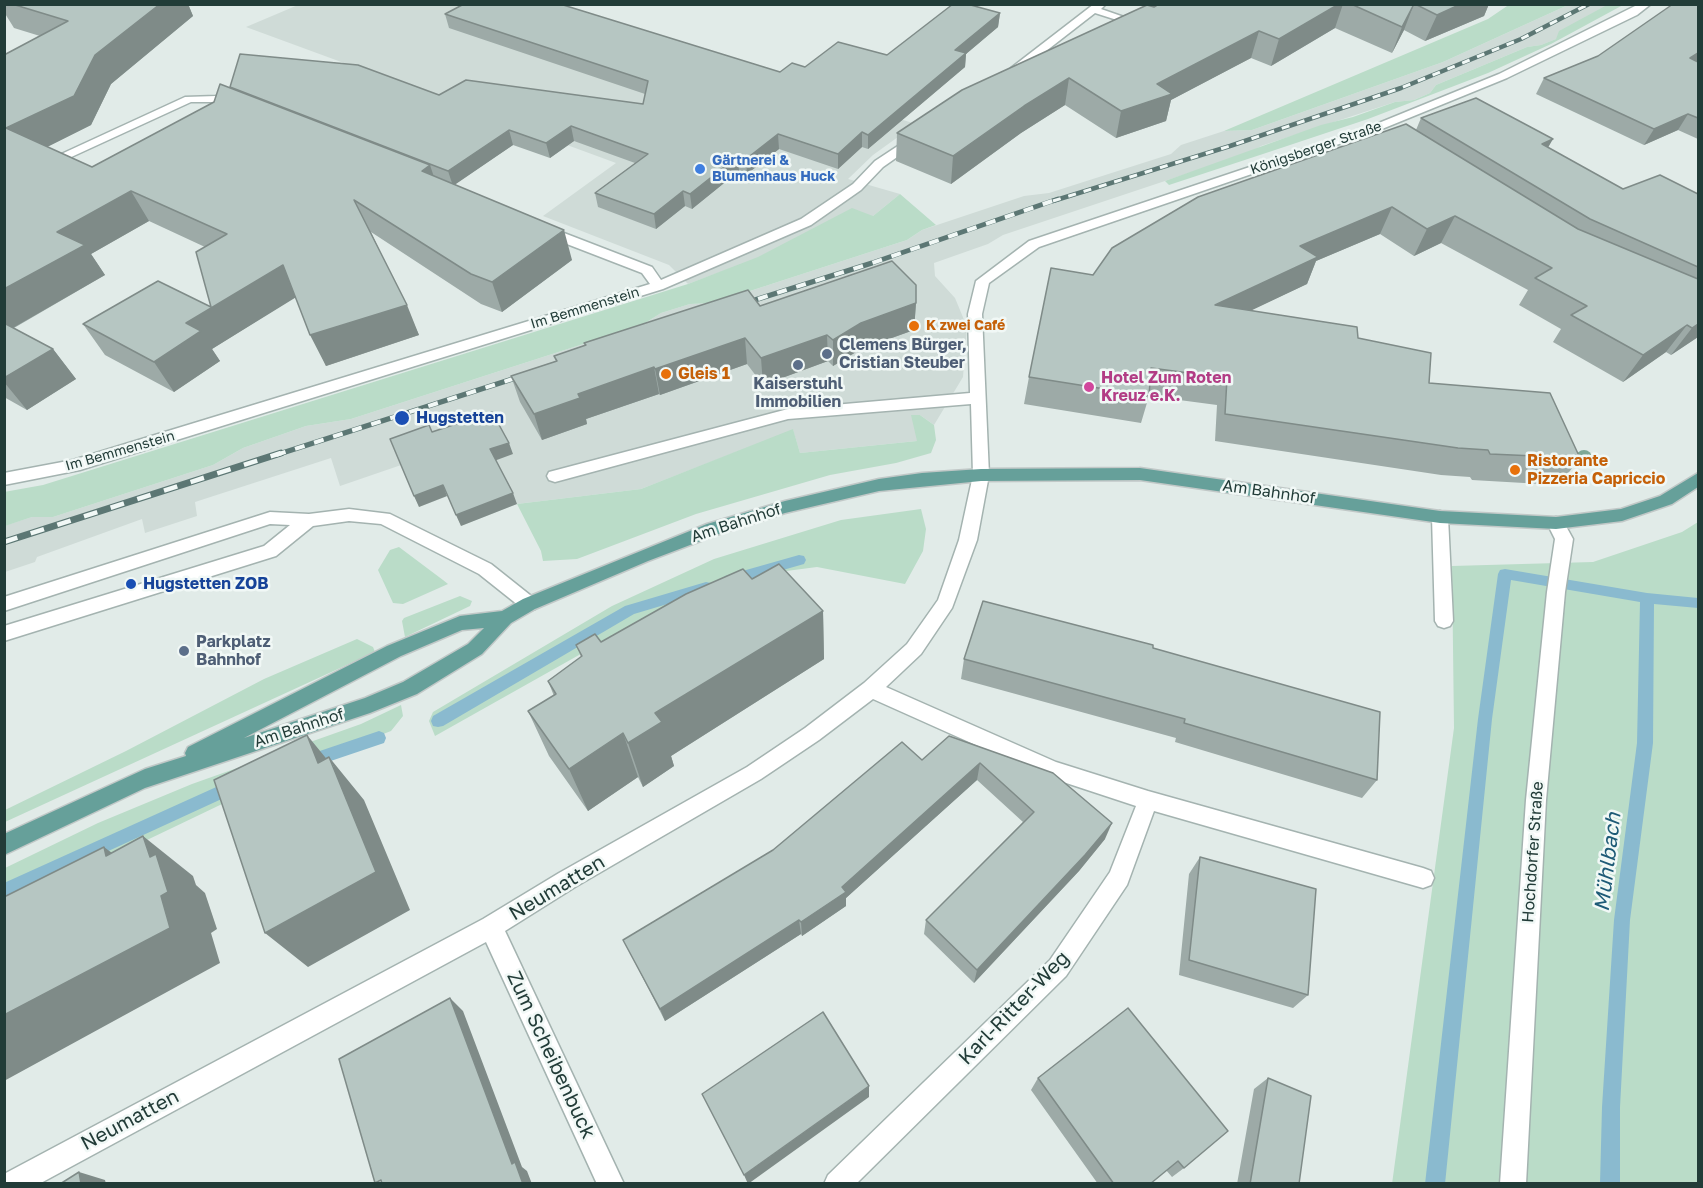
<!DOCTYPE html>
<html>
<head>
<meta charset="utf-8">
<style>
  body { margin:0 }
  #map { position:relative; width:1703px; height:1188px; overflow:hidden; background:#e1ebe8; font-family:"Golos Text",sans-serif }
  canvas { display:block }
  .frame { position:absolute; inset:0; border:6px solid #223c38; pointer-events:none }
</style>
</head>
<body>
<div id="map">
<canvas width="1703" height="1188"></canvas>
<div class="frame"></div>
</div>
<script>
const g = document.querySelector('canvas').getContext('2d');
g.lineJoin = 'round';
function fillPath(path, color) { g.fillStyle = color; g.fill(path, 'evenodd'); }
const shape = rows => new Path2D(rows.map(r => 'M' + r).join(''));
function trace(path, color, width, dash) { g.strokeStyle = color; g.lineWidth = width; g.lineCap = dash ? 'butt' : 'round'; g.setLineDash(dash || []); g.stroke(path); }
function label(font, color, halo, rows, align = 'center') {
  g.font = font + ' "Golos Text",sans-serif'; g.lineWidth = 5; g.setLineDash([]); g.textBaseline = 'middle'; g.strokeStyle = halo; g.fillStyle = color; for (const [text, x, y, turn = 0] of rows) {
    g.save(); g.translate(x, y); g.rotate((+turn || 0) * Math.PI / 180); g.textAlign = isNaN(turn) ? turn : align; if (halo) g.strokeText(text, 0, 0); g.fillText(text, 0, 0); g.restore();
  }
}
fillPath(shape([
  [298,5,531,5,916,124,873,155,848,179,900,194,873,216,688,284,669,265,543,216,616,163,246,27],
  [1568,5,1611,5,1556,39,1541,45,1527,47,1436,85,1430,93,1414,100,1395,102,1261,146,1249,153,1003,235,988,244,934,263,935,276,955,298,967,327,963,377,934,425,920,415,917,441,800,453,793,430,641,489,517,504,461,526,448,496,419,507,411,487,407,463,340,486,331,458,195,502,197,516,145,533,142,519,37,557,35,562,5,572,4,526,32,517,53,517,213,465,243,448,306,426,351,419,642,325,661,313,690,304,713,303,907,240,922,230,1024,196,1049,193,1171,154,1181,145,1224,131,1252,130,1443,62]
]), '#cfdbd7');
fillPath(shape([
  [1510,4,1568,5,1443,62,1252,130,1224,131,1488,19],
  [1607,5,1623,5,1551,44,1488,73,1368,119,1269,152,1169,185,1165,181,1321,125,1353,117,1395,102,1414,100,1430,93,1436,85,1527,47,1541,45,1556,39,1559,31],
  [900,194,936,225,922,230,907,240,713,303,690,304,661,313,642,325,351,419,306,426,243,448,213,465,53,517,32,517,5,526,4,492,43,485,688,284,758,257,852,208,873,216],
  [911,415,920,415,934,425,936,440,931,453,896,463,830,475,696,514,577,559,543,561,541,551,517,504,641,489,793,429,800,453,917,441],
  [921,509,926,529,923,551,905,584,817,567,771,573,659,610,435,736,429,721,433,712,612,606,714,559,841,520],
  [1698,522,1698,1183,1392,1184,1454,728,1452,566,1593,562,1682,532],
  [399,547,443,580,448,584,403,604,393,603,378,570,390,550],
  [460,596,472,601,470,606,405,637,402,621,404,618],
  [357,639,373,647,375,652,5,822,5,810,126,751,264,679],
  [401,705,403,716,391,731,378,736,379,740,291,771,5,908,5,868,98,823,192,784,361,724]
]), '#badcc8');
fillPath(shape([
  [799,555,804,556,806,560,804,564,730,585,725,584,723,580,725,576,799,555],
  [1505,569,1647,593,1698,598,1698,608,1654,604,1653,743,1630,920,1620,1107,1620,1184,1600,1184,1602,1107,1614,920,1637,743,1640,602,1511,580,1492,719,1445,1184,1425,1184,1478,719,1498,574,1500,570,1505,569],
  [706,582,711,583,713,587,711,591,634,614,443,726,438,727,433,726,431,721,433,716,625,606,706,582],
  [379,731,384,733,386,738,384,743,307,769,302,767,299,762,302,757,379,731],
  [234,779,239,781,242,786,239,791,4,899,4,883,234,779]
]), '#8abacf');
const minor = shape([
  [1094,4,1106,4,1101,9,1147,25,1142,28,1095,13,1019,72,1011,72,1011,68,1094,4],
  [1639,4,1651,4,1637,15,1507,78,1377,131,1039,247,989,283,982,314,989,475,977,540,952,608,921,654,886,687,1056,762,1148,791,1423,868,1431,871,1434,878,1431,885,1423,888,1154,811,1127,885,1066,976,856,1184,824,1184,828,1175,1050,960,1110,872,1136,806,1045,776,873,699,819,740,761,779,575,887,505,931,624,1184,597,1184,486,942,39,1184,4,1184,4,1174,483,919,559,873,747,767,805,728,864,683,907,644,938,600,959,540,973,475,971,404,788,419,555,482,549,480,547,476,549,472,788,409,970,393,968,314,976,281,1029,241,1369,127,1499,74,1639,4],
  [216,96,242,107,236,110,214,102,191,102,67,159,63,160,57,156,185,97,216,96],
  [916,134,922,138,920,141,883,167,861,190,811,225,663,289,80,470,4,485,4,473,73,460,650,284,642,273,541,234,539,231,541,228,551,228,652,267,661,280,801,219,853,184,875,161,916,134],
  [349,509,390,514,491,564,535,599,538,604,535,609,529,611,523,609,479,574,381,524,349,521,313,526,276,556,4,641,4,626,264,546,290,525,270,524,4,611,4,597,270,512,309,514,349,509],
  [1440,511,1446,513,1448,517,1453,621,1450,626,1444,628,1438,626,1435,621,1432,517,1434,513,1440,511],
  [1556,517,1562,519,1573,539,1565,592,1546,800,1526,1184,1500,1184,1526,800,1547,592,1555,539,1547,523,1550,519,1556,517]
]);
const major = shape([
  [1140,468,1440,511,1556,517,1621,509,1660,496,1698,473,1698,487,1672,504,1622,521,1556,529,1440,523,1140,480,981,481,879,491,785,513,719,534,648,561,535,609,511,623,482,654,417,694,370,713,145,788,4,855,4,834,145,769,186,756,185,753,188,747,387,646,460,616,502,611,523,599,707,524,785,501,879,479,922,473,981,469,1140,468],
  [484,628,468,644,403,682,365,698,244,738,401,656,462,630,484,628]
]);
trace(minor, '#a4b3b0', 3);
trace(major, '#c1c8c7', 3);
fillPath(minor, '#fff');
fillPath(major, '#66a09a');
const railFar2 = shape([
  [1053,201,1230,146,1401,88,1521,39,1589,4]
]);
const railFar1 = shape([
  [739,305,872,263,1058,199],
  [276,455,528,374]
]);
const rail = shape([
  [4,542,281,453]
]);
trace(railFar2, '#5c7774', 4.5);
trace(railFar1, '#5c7774', 5);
trace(rail, '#5c7774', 7);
trace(railFar2, '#f1f8f6', 3, [8]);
trace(railFar1, '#f1f8f6', 4, [10]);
trace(rail, '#f1f8f6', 4.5, [14]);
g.fillStyle = '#7ea896';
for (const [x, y] of [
  [1584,458]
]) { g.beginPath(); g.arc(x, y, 8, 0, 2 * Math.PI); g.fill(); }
fillPath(shape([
  [4,4,188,4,193,16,111,84,91,125,47,147,92,167,214,102,231,88,643,104,645,94,449,28,445,14,780,72,805,67,887,55,1000,13,998,27,966,54,965,67,868,149,862,147,838,169,779,149,747,174,739,171,692,209,685,206,656,229,598,207,595,193,635,163,574,141,550,158,513,145,455,184,572,260,502,312,481,304,371,232,419,335,326,366,295,297,212,349,220,361,174,392,105,355,83,324,211,307,205,247,149,221,91,254,105,275,14,328,53,349,76,379,27,410,4,397,4,55,40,36,14,28,4,12],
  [1151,4,1489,4,1484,16,1425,41,1404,30,1392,53,1335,28,1271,66,1251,58,1171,100,1166,121,1116,138,1065,105,1021,133,951,184,896,161,897,133,1151,6],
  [1698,4,1698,139,1678,130,1644,145,1536,94,1544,78,1598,56],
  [1421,118,1548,148,1623,189,1698,194,1698,337,1671,355,1666,352,1623,382,1553,342,1561,329,1519,305,1528,290,1441,243,1414,256,1380,234,1316,261,1307,284,1251,310,1358,338,1429,383,1580,458,1559,485,1472,480,1470,477,1441,475,1215,441,1217,405,1149,396,1141,423,1024,404,1029,377,1093,275,1416,130],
  [916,303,914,330,861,349,833,366,828,361,763,385,747,364,660,395,659,394,586,419,587,424,542,440,520,402,511,376,556,361,554,356,585,345,584,343,760,306],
  [752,579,823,611,824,659,671,756,674,766,643,787,638,777,588,811,549,756,528,711,554,696,548,681,581,657,576,645,601,642],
  [1153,648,1377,780,1362,798,1175,742,1176,738,961,679,964,659],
  [949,736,1105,839,1079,871,974,983,924,934,926,920,1023,822,977,780,846,898,846,906,802,936,801,934,665,1021,630,953,922,760],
  [1200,857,1308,995,1293,1008,1179,975,1189,874],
  [1128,1008,1184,1168,1172,1177,1166,1170,1150,1184,1098,1184,1031,1090,1038,1078],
  [1268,1078,1299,1184,1237,1184,1254,1089]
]), '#9daaa7');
fillPath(shape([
  [160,4,188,4,193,16,111,84,91,125,25,158,6,128,95,55],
  [1339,4,1343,4,1335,28,1271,66,1279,39],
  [1414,4,1404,30,1392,53,1402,27],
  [1461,4,1489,4,1484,16,1425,41,1437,15],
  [1000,13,998,27,966,54,965,67,868,149,868,135,955,50],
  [1259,31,1251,58,1171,100,1166,121,1116,138,1121,111,1157,84],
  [1698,53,1698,63,1690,58],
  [1069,78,1065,105,1021,133,951,184,953,156,1024,106],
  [1688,114,1678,130,1644,145,1654,129],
  [571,126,574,141,550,158,546,143],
  [509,130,513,145,453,186,448,171],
  [862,132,862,147,838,169,838,154],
  [778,134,779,149,747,174,746,159],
  [1553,139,1538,165,1542,144],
  [738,156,739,171,692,209,690,194],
  [430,165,440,195,422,171],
  [131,191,149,221,91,254,105,275,4,333,4,289,57,232],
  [683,191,685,206,656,229,654,214],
  [1392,207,1380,234,1316,261,1307,284,1206,332,1215,305,1300,246],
  [1455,216,1441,243,1414,256,1427,229],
  [564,230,572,260,502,312,492,282],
  [283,265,298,296,212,349,220,361,174,392,154,362,186,323],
  [916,303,914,330,861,349,833,366,833,340,861,323],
  [407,305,419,335,326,366,310,335],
  [1698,324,1698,337,1671,355,1692,328],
  [1687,325,1666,352,1623,382,1643,355],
  [827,335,828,361,763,385,761,358],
  [745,338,747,364,660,395,655,369],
  [53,349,76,379,27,410,4,382,4,378],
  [654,367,659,394,586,419,587,424,542,440,534,414,578,394],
  [509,443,513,454,494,461,490,449],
  [443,485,447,496,419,507,414,496],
  [513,493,517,504,461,526,456,515],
  [823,611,824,659,671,756,674,766,643,787,628,743,655,713],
  [623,733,638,777,588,811,569,769],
  [307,735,334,768,329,757,364,800,410,910,308,967,265,933,318,763],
  [980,763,977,780,846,898,846,906,802,936,801,922,842,887],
  [1112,823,1105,839,1079,871,974,983,977,970],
  [143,836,193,876,196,885,205,893,217,929,211,933,220,963,4,1081,4,1015,150,857],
  [104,847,156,886,106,856],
  [799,920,801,934,665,1021,660,1009],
  [450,998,463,1011,522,1167,527,1171,532,1184,523,1184,512,1164],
  [869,1086,869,1097,748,1184,744,1175],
  [79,1172,105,1180,106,1184,81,1184]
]), '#7f8b88');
const building = shape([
  [12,4,160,4,95,55,74,96,6,128,92,167,214,102,220,84,430,165,422,171,564,230,492,282,471,274,354,200,407,305,310,335,283,265,186,323,201,331,154,362,83,324,158,281,211,307,196,252,227,234,131,191,57,232,85,245,4,289,4,55,68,21,12,4],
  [464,4,560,4,780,72,792,63,805,67,838,42,887,55,953,4,967,4,1000,13,955,50,966,53,868,135,862,132,838,154,778,134,746,159,738,156,690,194,683,191,654,214,595,193,648,154,571,126,546,143,509,130,448,171,230,87,240,54,358,65,439,95,466,80,643,104,648,81,445,14,464,4],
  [1159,4,1339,4,1279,39,1259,31,1157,84,1172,94,1121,111,1069,78,1024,106,953,156,897,133,962,90,1147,5,1154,7,1159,4],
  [1351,4,1414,4,1402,27,1351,4],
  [1415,4,1461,4,1437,15,1415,4],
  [1673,4,1698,4,1698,53,1690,58,1698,62,1698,118,1688,114,1654,129,1544,78,1598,56,1673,4],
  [1476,98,1553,139,1542,144,1623,189,1660,175,1698,194,1698,267,1590,219,1421,118,1476,98],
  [1406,124,1578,229,1698,279,1698,324,1692,328,1687,325,1643,355,1571,315,1587,306,1535,278,1552,268,1455,216,1427,229,1392,207,1300,246,1318,257,1215,305,1357,327,1358,338,1431,353,1429,383,1550,393,1580,458,1490,454,1488,450,1458,448,1225,414,1227,378,1151,368,1149,396,1029,377,1051,268,1093,275,1112,248,1198,197,1406,124],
  [892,261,916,285,916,303,861,323,833,340,827,335,761,358,745,338,655,369,654,367,578,394,580,398,534,414,511,376,557,361,554,356,586,345,584,343,748,290,760,306,892,261],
  [4,323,53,349,4,378,4,323],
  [492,412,509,443,490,449,513,493,456,515,443,485,414,496,390,439,429,425,432,432,492,412],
  [779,564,823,611,655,713,662,722,628,743,623,733,569,769,528,711,556,694,548,681,582,656,576,645,595,634,601,642,686,594,743,569,752,579,779,564],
  [983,601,1153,645,1153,648,1380,712,1377,780,1184,723,1185,719,964,659,983,601],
  [307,735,318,763,329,757,376,872,265,933,214,780,307,735],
  [949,736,1053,773,1112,823,1085,855,977,970,926,920,1034,812,980,763,842,887,846,892,801,922,799,920,660,1009,623,940,773,850,902,742,922,760,949,736],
  [143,836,150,857,156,854,168,892,161,896,170,928,4,1015,4,897,104,847,106,856,143,836],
  [1200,857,1316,889,1308,995,1189,960,1200,857],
  [450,998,512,1164,515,1162,523,1184,382,1184,381,1180,375,1183,339,1059,450,998],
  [1128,1008,1228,1131,1184,1168,1178,1161,1150,1184,1114,1184,1038,1078,1128,1008],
  [823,1012,869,1086,744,1175,702,1094,823,1012],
  [1268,1078,1311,1096,1299,1184,1250,1184,1268,1078],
  [79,1172,81,1184,60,1184,79,1172]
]);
fillPath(building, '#b6c6c2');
trace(building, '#7f8b88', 1.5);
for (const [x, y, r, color] of [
  [700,169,6,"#3f7fe0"],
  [914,326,6,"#e8710a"],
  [827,354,6,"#5c6f8a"],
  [798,365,6,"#5c6f8a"],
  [666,374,6,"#e8710a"],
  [1089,387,6,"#d1479c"],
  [402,418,8,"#1a4fb4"],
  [1515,470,6,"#e8710a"],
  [131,584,6,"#1a4fb4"],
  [184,651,6,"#5c6f8a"]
]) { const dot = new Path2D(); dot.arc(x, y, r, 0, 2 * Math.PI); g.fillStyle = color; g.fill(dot); trace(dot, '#f1f8f6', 2); }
label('14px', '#223c38', '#f1f8f6', [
  ["Königsberger Straße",1316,148,-19],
  ["Im Bemmenstein",585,308,-17],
  ["Im Bemmenstein",120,451,-16]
]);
label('bold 14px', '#366cbe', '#f1f8f6', [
  ["Gärtnerei &",712,161],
  ["Blumenhaus Huck",712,177]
], 'left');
label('bold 14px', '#c56008', '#f1f8f6', [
  ["K zwei Café",926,326]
], 'left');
label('bold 16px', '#4e5e75', '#f1f8f6', [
  ["Clemens Bürger,",839,345],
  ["Cristian Steuber",839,363],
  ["Kaiserstuhl",798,384,"center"],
  ["Immobilien",798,402,"center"],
  ["Parkplatz",196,642],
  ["Bahnhof",196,660]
], 'left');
label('bold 16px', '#c56008', '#f1f8f6', [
  ["Gleis 1",678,374],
  ["Ristorante",1527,461],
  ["Pizzeria Capriccio",1527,479]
], 'left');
label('bold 16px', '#b23c85', '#f1f8f6', [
  ["Hotel Zum Roten",1101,378],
  ["Kreuz e.K.",1101,396]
], 'left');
label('bold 16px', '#164399', '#f1f8f6', [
  ["Hugstetten",416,418],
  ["Hugstetten ZOB",143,584]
], 'left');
label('16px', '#223c38', '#f1f8f6', [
  ["Am Bahnhof",1269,492,8],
  ["Am Bahnhof",736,523,-18],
  ["Am Bahnhof",299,728,-18],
  ["Hochdorfer Straße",1533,852,-86]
]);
label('20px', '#223c38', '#f1f8f6', [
  ["Neumatten",557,888,-31],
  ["Karl-Ritter-Weg",1014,1008,-46],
  ["Zum Scheibenbuck",551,1055,65],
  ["Neumatten",130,1120,-28]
]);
label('italic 21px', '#1d5a76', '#f1f8f6', [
  ["Mühlbach",1608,862,-83]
]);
</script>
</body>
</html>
